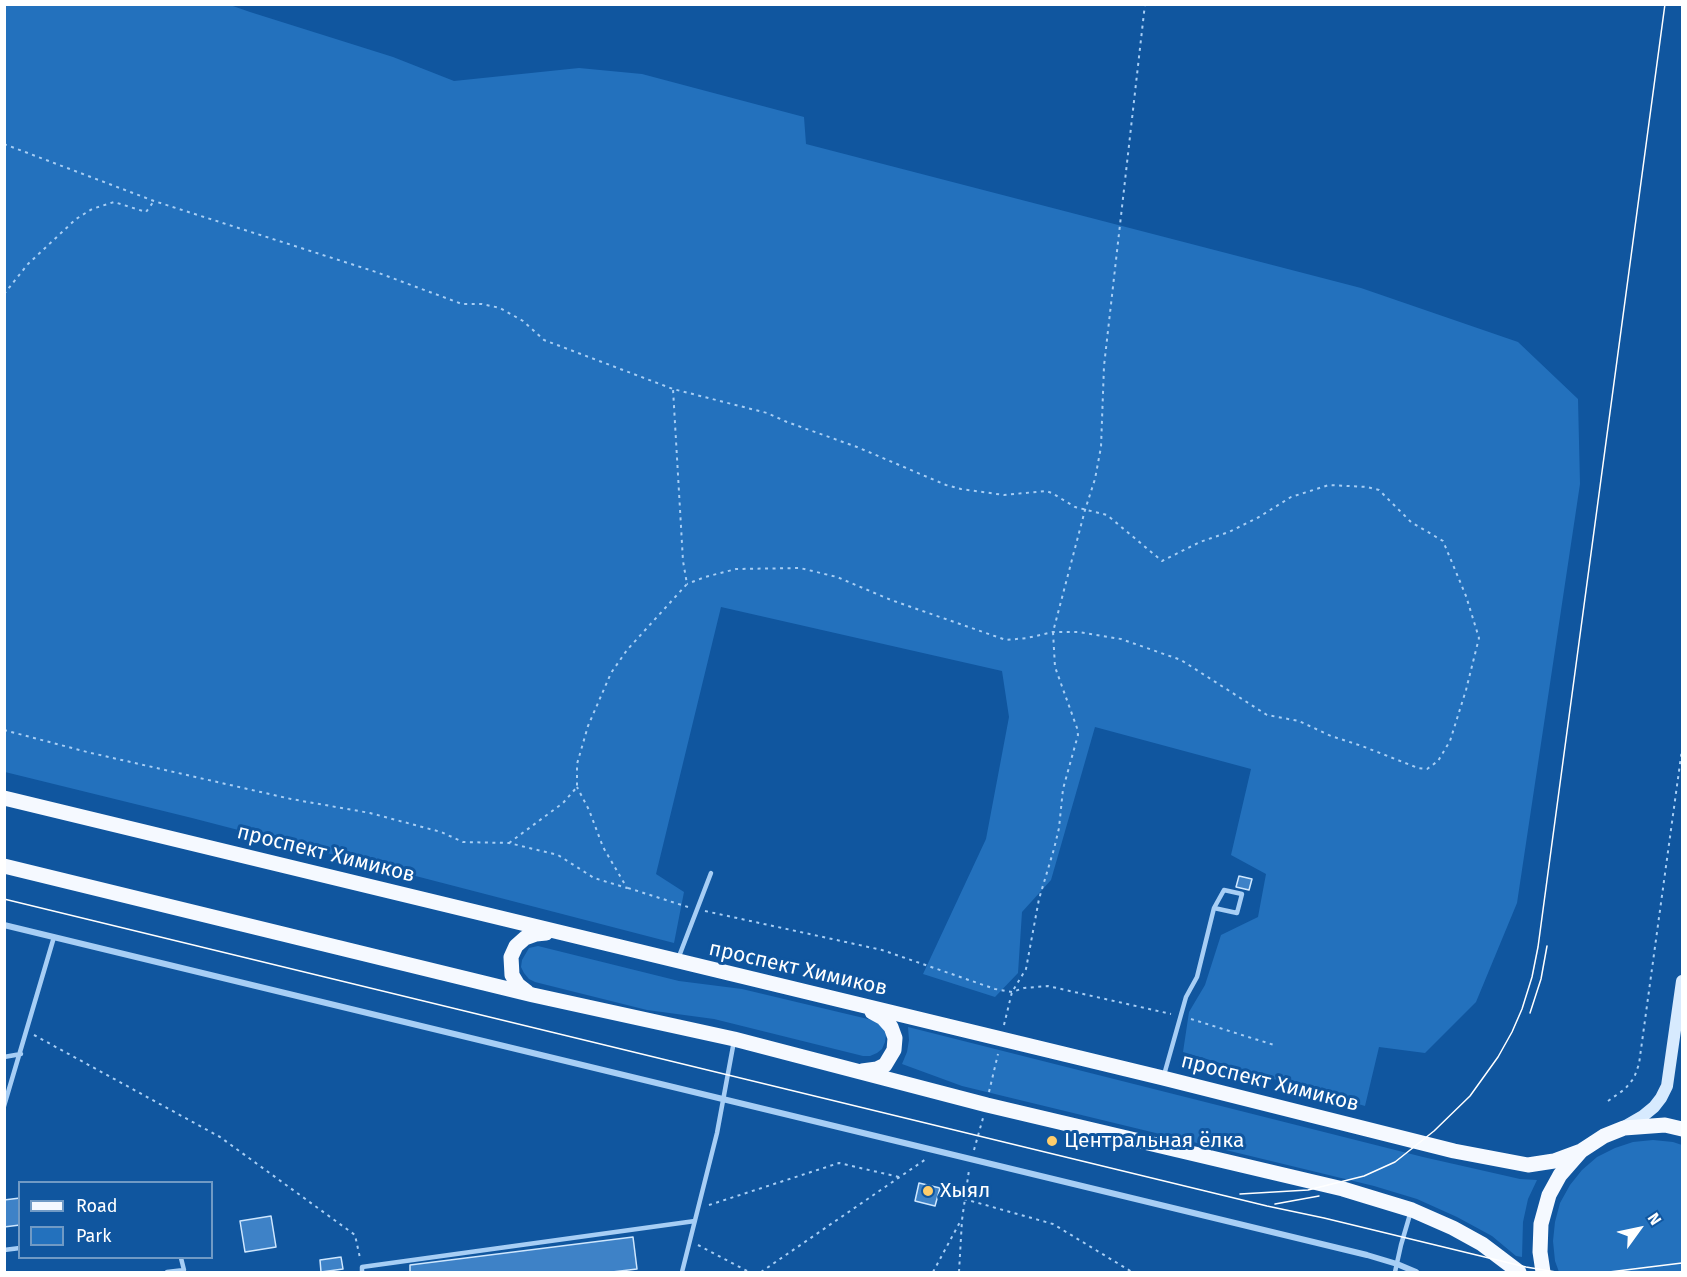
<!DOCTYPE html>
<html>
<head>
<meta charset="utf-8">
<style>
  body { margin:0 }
  #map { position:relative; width:1687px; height:1277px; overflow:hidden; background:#10569f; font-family:"Fira Sans",sans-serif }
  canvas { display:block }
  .frame { position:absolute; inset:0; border:6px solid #fff; pointer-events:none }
  .legend { position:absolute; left:18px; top:1181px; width:195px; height:78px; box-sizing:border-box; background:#10569f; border:2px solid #709ac5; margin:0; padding:8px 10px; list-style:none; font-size:18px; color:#fff }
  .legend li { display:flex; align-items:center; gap:12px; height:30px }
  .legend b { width:30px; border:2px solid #709ac5 }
  .north { position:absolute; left:1609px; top:1199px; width:60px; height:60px; -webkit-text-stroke:4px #10569f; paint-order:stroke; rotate:57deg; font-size:16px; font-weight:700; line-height:24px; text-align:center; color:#fff }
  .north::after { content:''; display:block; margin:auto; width:21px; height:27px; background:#fff; clip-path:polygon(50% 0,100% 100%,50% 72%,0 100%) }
</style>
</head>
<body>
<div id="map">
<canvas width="1687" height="1277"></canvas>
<div class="frame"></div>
<ul class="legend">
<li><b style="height:8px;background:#f5f9ff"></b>Road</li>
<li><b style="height:16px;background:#2371bd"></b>Park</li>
</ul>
<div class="north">N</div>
</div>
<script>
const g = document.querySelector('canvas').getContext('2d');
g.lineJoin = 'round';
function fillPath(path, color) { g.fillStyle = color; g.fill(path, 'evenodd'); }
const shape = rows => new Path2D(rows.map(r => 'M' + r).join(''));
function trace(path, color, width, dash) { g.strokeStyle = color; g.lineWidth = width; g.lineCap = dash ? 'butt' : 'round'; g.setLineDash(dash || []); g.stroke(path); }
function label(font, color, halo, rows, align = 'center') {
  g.font = font + ' "Fira Sans",sans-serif'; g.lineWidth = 6; g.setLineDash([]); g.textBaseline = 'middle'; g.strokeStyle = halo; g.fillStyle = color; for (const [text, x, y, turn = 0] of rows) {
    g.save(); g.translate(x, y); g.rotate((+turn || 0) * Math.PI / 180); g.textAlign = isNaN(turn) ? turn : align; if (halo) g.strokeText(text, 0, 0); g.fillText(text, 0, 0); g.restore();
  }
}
fillPath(shape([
  [5,4,230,5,250,12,393,57,454,81,579,68,642,74,804,117,806,144,1361,288,1518,342,1578,399,1580,484,1517,903,1476,1002,1425,1053,1379,1047,1365,1106,1183,1052,1189,1012,1205,985,1221,935,1258,917,1266,874,1231,855,1251,769,1095,727,1051,880,1022,912,1018,973,995,997,923,974,986,839,1009,717,1002,671,721,607,656,874,684,892,674,943,192,818,5,772],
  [538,946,679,981,742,989,872,1020,878,1023,883,1028,886,1035,885,1042,882,1049,877,1053,870,1056,863,1056,714,1019,647,1010,535,982,529,979,524,973,521,967,522,960,529,948],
  [908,1027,1423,1157,1520,1179,1537,1180,1528,1199,1523,1222,1522,1257,1516,1256,1492,1236,1457,1217,1417,1199,1374,1186,962,1086,902,1064,907,1052,909,1040],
  [1653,1140,1673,1142,1682,1145,1682,1272,1559,1272,1555,1261,1553,1241,1555,1222,1560,1203,1570,1185,1582,1170,1597,1157,1615,1148,1633,1142]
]), '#2371bd');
const building = shape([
  [1239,876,1252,879,1249,890,1236,887,1239,876],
  [919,1183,940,1188,935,1206,915,1201,919,1183],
  [20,1198,20,1225,4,1227,4,1200,20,1198],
  [271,1216,276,1247,245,1252,240,1221,271,1216],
  [633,1237,637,1269,612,1272,410,1272,410,1265,633,1237],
  [341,1257,343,1269,321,1272,320,1260,341,1257]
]);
fillPath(building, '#3e82c7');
trace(building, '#cfe7fe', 1.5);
trace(shape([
  [4,144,154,201,376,272,462,304,482,304,500,308,523,321,544,340,673,389,767,413,787,422,857,447,946,485,961,489,1004,495,1046,491,1052,493,1075,507,1107,515,1162,561,1200,542,1229,532,1259,517,1291,497,1329,485,1367,487,1379,490,1411,522,1443,541,1466,596,1479,638,1466,690,1450,741,1438,761,1427,769,1418,768,1362,746,1331,736,1299,721,1267,715,1181,660,1121,639,1078,632,1053,632,1027,638,1006,640,891,600,837,577,800,568,736,569,705,577,687,584],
  [4,294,28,264,76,219,92,209,114,202,146,212,154,201],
  [4,730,87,752,291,799,370,813,441,832,463,842,509,843,558,855,594,878,627,888,603,847,589,810,577,787],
  [509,843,563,803,577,787,577,764,588,726,611,673,627,650,687,584,683,561,673,389],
  [628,888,688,907],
  [705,911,882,950,995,989,1012,992,1024,988,1048,986,1171,1014],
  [1191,1019,1274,1045],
  [1004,1025,1012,992,1026,969,1039,899,1054,849,1059,828,1063,789,1078,735,1077,728,1055,667,1053,632,1085,510,1095,479,1101,447,1104,366,1145,4],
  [34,1035,220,1137,355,1235,360,1258],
  [989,1092,998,1054],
  [1608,1101,1625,1089,1634,1078,1639,1064,1682,749],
  [974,1150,983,1118],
  [964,1199,1053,1224,1132,1272],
  [709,1205,839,1163,899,1177],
  [698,1245,749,1272],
  [761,1272,926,1159],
  [933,1272,960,1222],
  [959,1272,962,1220,969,1170]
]), '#a7cef5', 2, [3, 4.5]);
trace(shape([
  [678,959,711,873],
  [4,1057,21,1054],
  [1164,1075,1186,997,1197,977,1214,908,1224,890,1242,894,1237,913,1214,908],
  [4,1106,54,937],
  [4,1250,20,1248],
  [167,1272,184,1270,181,1258],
  [362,1272,362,1267,695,1221],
  [682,1272,717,1133,734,1041],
  [1395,1272,1401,1245,1411,1211]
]), '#a7cef5', 4.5);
trace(shape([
  [4,925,1367,1255,1397,1264,1416,1272]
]), '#a7cef5', 6);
trace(shape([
  [1624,1127,1643,1116,1654,1107,1661,1098,1667,1086,1682,981]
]), '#d7eafe', 12);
trace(shape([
  [4,798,1163,1078,1454,1151,1528,1165,1554,1161,1581,1151],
  [4,866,533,995,734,1039,987,1105,1343,1189,1412,1210,1453,1228,1482,1244,1519,1272],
  [527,992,518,985,512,975,511,957,516,946,525,938,536,934,546,933],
  [862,1071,877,1069,885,1065,894,1050,895,1038,891,1027,883,1018,872,1012],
  [1543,1272,1540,1252,1541,1224,1549,1195,1560,1175,1581,1151,1604,1136,1624,1128,1665,1125,1682,1129]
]), '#f5f9ff', 15);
trace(shape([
  [4,899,1267,1206,1324,1218,1526,1267,1556,1272],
  [1530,1013,1541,979,1547,946],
  [1240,1194,1308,1190,1364,1176,1395,1162,1434,1131,1470,1096,1498,1057,1512,1032,1522,1009,1532,977,1538,947,1665,4],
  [1275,1204,1319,1196],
  [1609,1272,1682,1263]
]), '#fff', 1.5);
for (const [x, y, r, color] of [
  [1052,1141,6,"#ffcd6b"],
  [928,1191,6,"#ffcd6b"]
]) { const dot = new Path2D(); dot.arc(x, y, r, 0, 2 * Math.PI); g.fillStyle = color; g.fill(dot); trace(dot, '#10569f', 2); }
label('21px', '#fff', '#10569f', [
  ["проспект Химиков",326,854,14],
  ["проспект Химиков",798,969,13],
  ["проспект Химиков",1270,1083,14]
]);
label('21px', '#fff', '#10569f', [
  ["Центральная ёлка",1064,1141],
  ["Хыял",940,1191]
], 'left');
</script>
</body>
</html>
